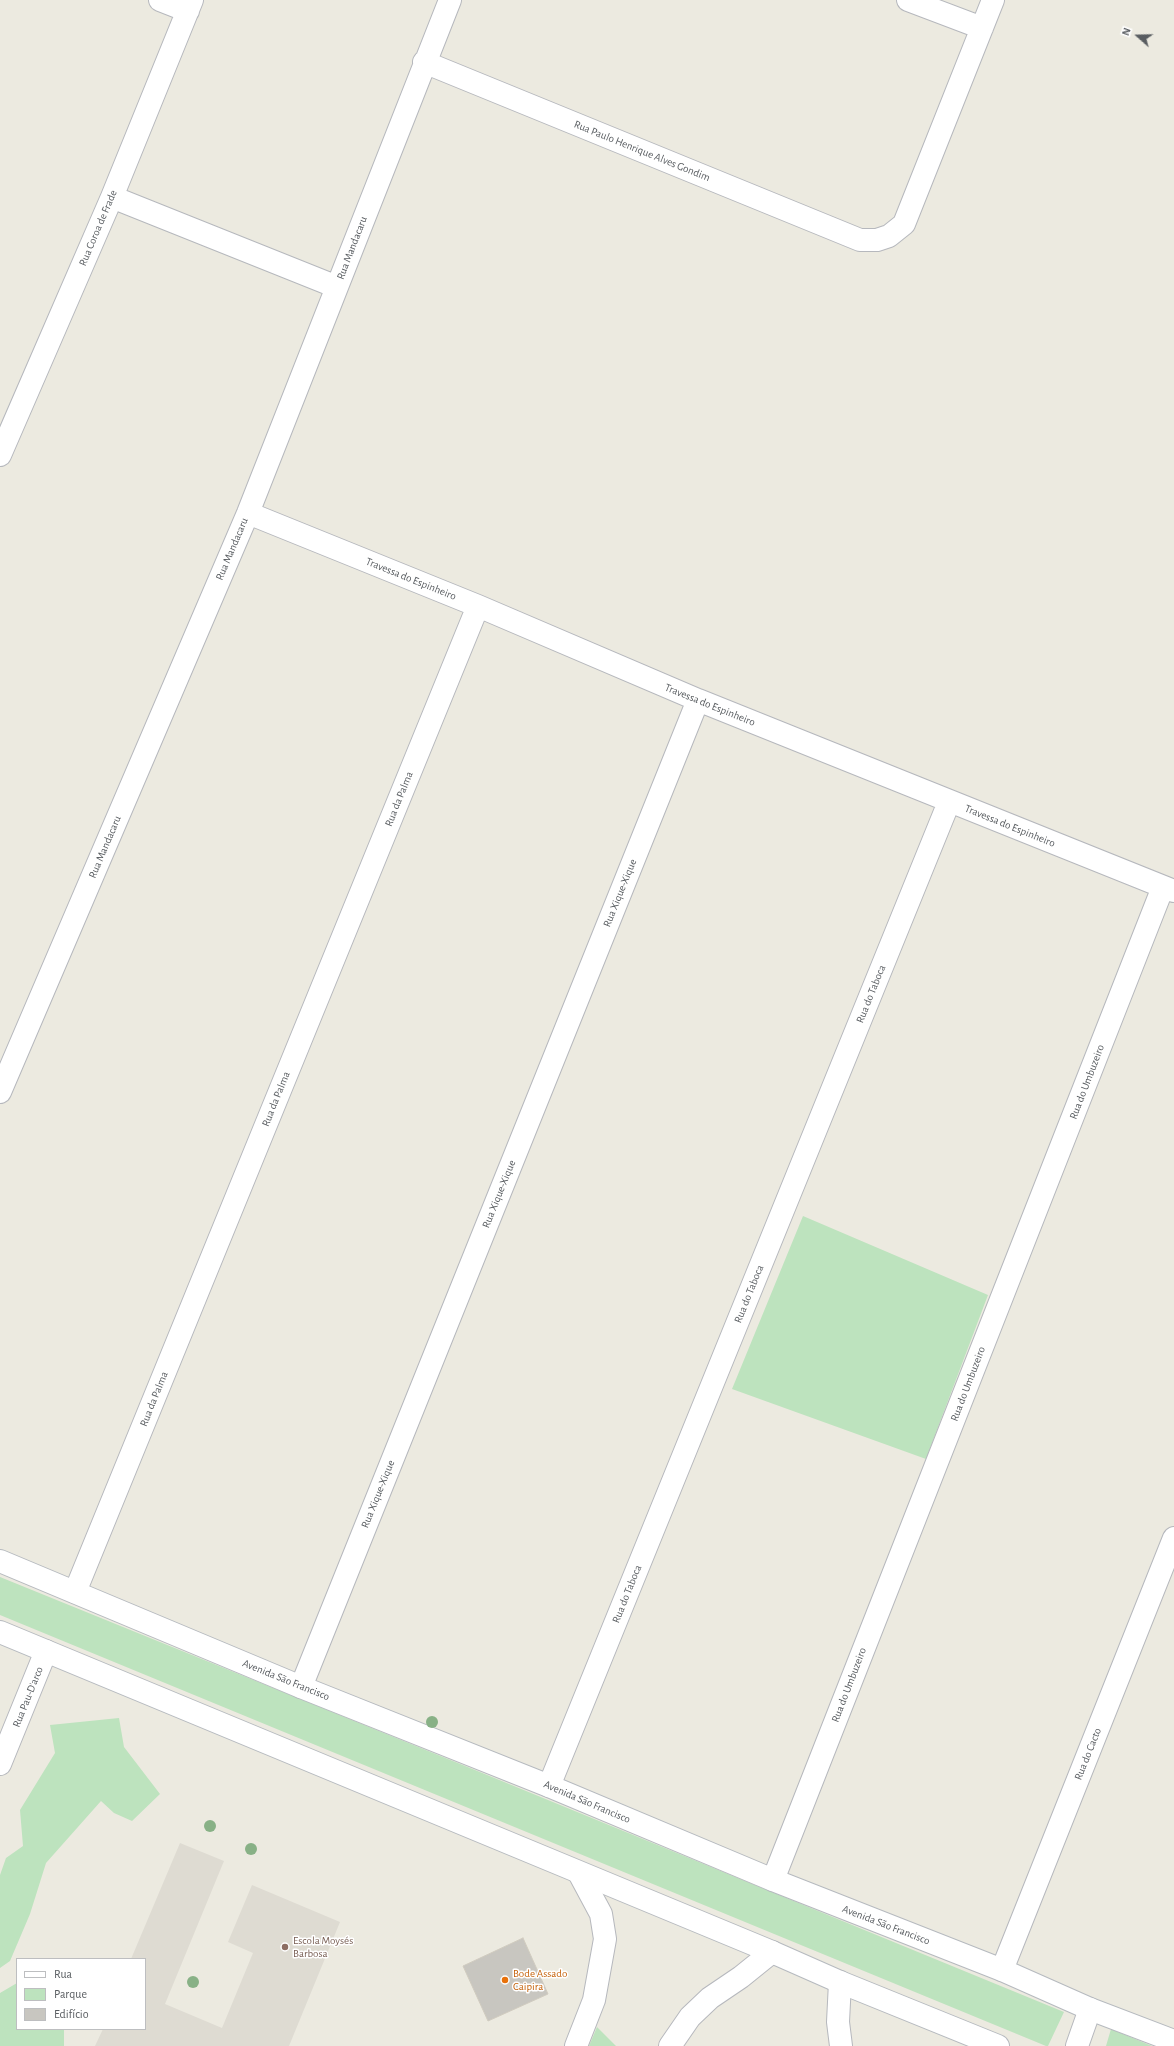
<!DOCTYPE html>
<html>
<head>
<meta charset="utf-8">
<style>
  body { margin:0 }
  #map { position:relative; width:1174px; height:2046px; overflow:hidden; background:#eceae0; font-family:"Alegreya Sans",sans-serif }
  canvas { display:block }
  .legend { position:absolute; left:16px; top:1958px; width:130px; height:72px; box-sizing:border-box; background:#fff; border:1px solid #bdbec0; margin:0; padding:5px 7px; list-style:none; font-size:12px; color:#595d61 }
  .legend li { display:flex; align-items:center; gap:8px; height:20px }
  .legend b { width:20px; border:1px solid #bdbec0 }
  .north { position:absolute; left:1118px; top:16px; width:40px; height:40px; -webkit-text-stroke:3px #fff; paint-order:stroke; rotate:290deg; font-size:11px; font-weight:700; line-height:16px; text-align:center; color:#595d61 }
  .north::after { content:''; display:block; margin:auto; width:14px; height:18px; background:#595d61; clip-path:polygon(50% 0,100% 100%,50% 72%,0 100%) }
</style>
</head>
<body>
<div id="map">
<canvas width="1174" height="2046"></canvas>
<ul class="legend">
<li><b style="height:5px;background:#fff"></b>Rua</li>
<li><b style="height:11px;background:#bde3be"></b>Parque</li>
<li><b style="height:11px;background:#c8c6c0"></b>Edifício</li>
</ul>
<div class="north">N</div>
</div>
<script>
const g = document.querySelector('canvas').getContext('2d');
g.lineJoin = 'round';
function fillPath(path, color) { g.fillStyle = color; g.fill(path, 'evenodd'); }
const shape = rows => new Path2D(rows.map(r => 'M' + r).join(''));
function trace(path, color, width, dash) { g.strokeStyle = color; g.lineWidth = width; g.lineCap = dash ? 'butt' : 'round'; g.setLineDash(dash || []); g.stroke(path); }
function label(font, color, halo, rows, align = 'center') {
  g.font = font + ' "Alegreya Sans",sans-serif'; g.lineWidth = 3; g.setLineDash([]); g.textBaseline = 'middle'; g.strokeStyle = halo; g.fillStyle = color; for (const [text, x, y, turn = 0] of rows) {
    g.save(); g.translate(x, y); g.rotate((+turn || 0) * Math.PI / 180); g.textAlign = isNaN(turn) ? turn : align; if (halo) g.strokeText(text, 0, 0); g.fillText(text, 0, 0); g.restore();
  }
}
fillPath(shape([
  [180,1843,224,1861,165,2004,222,2028,253,1953,228,1942,252,1885,340,1922,289,2046,95,2046,103,2029,145,2029,145,1959,131,1959]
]), '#dedbd2');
fillPath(shape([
  [803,1216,988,1295,926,1459,732,1389],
  [0,1577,475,1770,1064,2012,1048,2046,1046,2046,0,1615],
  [119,1718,124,1747,160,1794,132,1821,114,1813,101,1801,46,1863,30,1914,10,1961,0,1968,0,1875,6,1858,23,1846,20,1810,55,1753,50,1725],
  [17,1983,17,2029,64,2029,64,2046,0,2046,0,1993],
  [597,2027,616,2046,589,2046],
  [1111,2029,1152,2046,1106,2046]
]), '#bde3be');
const building = shape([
  [523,1938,548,1994,488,2021,463,1966,523,1938]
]);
fillPath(building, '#c8c6c0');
trace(building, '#d0cbbf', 1);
const street = shape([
  [160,0,188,11],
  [908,0,982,28],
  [424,62,860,240,877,240,889,236,904,224,993,0],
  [112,197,337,287],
  [0,455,112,197,192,0],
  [248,513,478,606,698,700,1174,891],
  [0,1092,248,513,450,0],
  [75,1592,478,606],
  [301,1687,698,700],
  [0,1764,46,1651],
  [549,1786,949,802],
  [773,1880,1163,887],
  [1002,1970,1174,1538],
  [840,1982,838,2022,841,2046],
  [576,2046,594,2000,605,1939,601,1914,579,1873],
  [670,2046,690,2017,710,1998,741,1977,772,1952],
  [1077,2046,1090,2009]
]);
const secondary = shape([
  [0,1561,301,1687,549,1786,773,1880,1002,1970,1090,2009,1174,2041],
  [0,1632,772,1952,840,1982,998,2046]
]);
trace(street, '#b6b8bd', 24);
trace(secondary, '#b6babf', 24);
trace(street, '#fff', 22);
trace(secondary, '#fff', 22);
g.fillStyle = '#88b186';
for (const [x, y] of [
  [432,1722],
  [210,1826],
  [251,1849],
  [193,1982]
]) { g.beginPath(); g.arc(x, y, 6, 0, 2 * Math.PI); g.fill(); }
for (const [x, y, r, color] of [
  [285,1947,4,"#8d6e63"],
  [505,1980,4,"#e8710a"]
]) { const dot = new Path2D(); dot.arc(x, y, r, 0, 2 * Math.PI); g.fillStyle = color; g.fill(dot); trace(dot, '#fff', 1.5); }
label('11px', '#595d61', '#fff', [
  ["Rua Paulo Henrique Alves Gondim",642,151,22],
  ["Rua Coroa de Frade",98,228,-67],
  ["Rua Mandacaru",352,248,-69],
  ["Rua Mandacaru",232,549,-67],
  ["Travessa do Espinheiro",411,579,22],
  ["Travessa do Espinheiro",710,705,22],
  ["Rua da Palma",399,799,-68],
  ["Travessa do Espinheiro",1010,826,22],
  ["Rua Mandacaru",105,847,-67],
  ["Rua Xique-Xique",620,893,-68],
  ["Rua do Taboca",871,994,-68],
  ["Rua do Umbuzeiro",1087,1082,-69],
  ["Rua da Palma",276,1099,-68],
  ["Rua Xique-Xique",499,1194,-68],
  ["Rua do Taboca",749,1294,-68],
  ["Rua do Umbuzeiro",968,1384,-69],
  ["Rua da Palma",154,1399,-68],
  ["Rua Xique-Xique",378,1494,-68],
  ["Rua do Taboca",627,1594,-68],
  ["Avenida São Francisco",286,1680,22],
  ["Rua do Umbuzeiro",849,1685,-69],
  ["Rua Pau-D'arco",28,1697,-68],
  ["Rua do Cacto",1088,1754,-68],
  ["Avenida São Francisco",587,1802,23],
  ["Avenida São Francisco",886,1925,21]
]);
label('11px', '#785e54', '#fff', [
  ["Escola Moysés",293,1941],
  ["Barbosa",293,1954]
], 'left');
label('11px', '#c56008', '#fff', [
  ["Bode Assado",513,1974],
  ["Caipira",513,1987]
], 'left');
</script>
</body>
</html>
